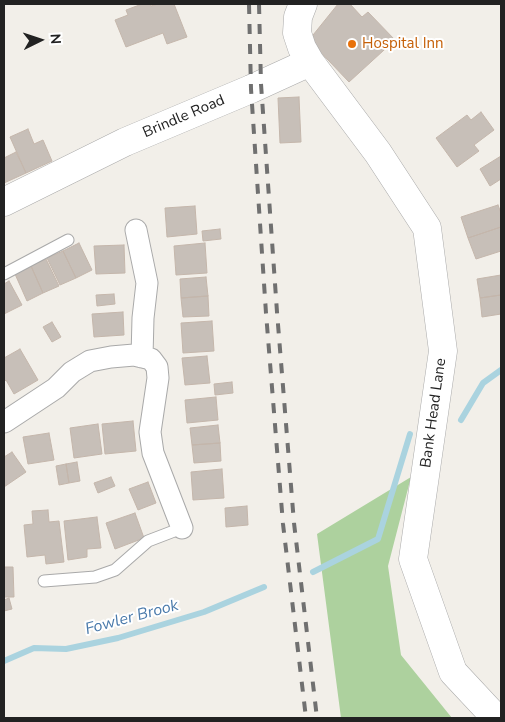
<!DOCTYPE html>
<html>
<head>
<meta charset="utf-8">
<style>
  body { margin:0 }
  #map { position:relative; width:505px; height:722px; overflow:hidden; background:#f2efe9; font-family:"Nunito Sans",sans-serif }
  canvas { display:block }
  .frame { position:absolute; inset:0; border:5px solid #222; pointer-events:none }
  .north { position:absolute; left:15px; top:15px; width:50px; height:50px; -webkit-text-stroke:4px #fff; paint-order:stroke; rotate:86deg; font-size:14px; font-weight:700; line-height:20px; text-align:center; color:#222 }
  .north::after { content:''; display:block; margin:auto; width:18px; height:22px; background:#222; clip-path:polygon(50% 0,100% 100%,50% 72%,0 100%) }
</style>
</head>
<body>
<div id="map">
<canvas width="505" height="722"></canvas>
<div class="frame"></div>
<div class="north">N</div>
</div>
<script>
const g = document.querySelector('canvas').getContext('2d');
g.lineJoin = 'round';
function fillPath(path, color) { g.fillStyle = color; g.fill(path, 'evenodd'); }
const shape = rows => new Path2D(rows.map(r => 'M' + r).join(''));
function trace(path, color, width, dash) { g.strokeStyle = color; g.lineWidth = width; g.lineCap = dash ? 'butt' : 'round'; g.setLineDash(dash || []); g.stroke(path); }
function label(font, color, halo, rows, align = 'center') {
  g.font = font + ' "Nunito Sans",sans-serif'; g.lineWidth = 4; g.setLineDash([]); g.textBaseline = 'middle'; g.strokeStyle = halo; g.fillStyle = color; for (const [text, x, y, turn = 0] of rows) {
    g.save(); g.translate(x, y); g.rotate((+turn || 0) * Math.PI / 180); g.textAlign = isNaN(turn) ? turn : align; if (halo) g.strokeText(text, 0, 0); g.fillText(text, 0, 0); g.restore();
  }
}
fillPath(shape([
  [411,477,388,566,401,655,452,718,341,718,317,534]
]), '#add19e');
trace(shape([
  [461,420,483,383,501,370],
  [313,572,378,539,410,434],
  [4,661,34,648,66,649,118,638,204,612,264,587]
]), '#aad3df', 6);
const building = shape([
  [142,4,150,4,151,6,158,4,174,4,187,37,167,44,163,33,126,47,115,20,128,15,126,10,142,4],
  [338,4,350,4,362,17,368,12,395,40,349,82,309,40,338,4],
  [299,97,301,142,280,143,278,98,299,97],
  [481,112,494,130,474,145,479,151,457,167,436,138,467,115,471,120,481,112],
  [28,129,34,144,43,140,52,161,26,173,10,137,28,129],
  [16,152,26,173,4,183,4,158,16,152],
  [501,156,501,179,490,186,480,169,501,156],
  [498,205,501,213,501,227,468,238,461,217,498,205],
  [195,206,197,234,167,237,165,208,195,206],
  [501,227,501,251,476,259,468,238,501,227],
  [220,229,221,239,203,241,202,231,220,229],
  [79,243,92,270,76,278,63,251,79,243],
  [205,243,207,273,176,275,174,246,205,243],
  [124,245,125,273,96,274,94,246,124,245],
  [63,251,76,278,60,285,47,258,63,251],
  [46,259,59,286,43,293,31,266,46,259],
  [31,266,43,293,27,301,15,274,31,266],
  [501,275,501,295,480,298,477,279,501,275],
  [206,277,208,296,181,298,180,279,206,277],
  [9,281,22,305,4,314,4,284,9,281],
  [114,294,115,304,97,306,96,295,114,294],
  [501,295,501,314,482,317,480,298,501,295],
  [208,296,209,316,183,317,181,298,208,296],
  [123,312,124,335,94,337,92,314,123,312],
  [212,321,214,351,183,353,181,323,212,321],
  [52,322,61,337,52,342,43,327,52,322],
  [20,349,38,380,14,394,6,380,4,382,4,358,20,349],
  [207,356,210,383,185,385,182,358,207,356],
  [232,382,233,393,215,395,214,384,232,382],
  [216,397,218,420,187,423,185,400,216,397],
  [133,421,136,451,105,454,102,424,133,421],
  [98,424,102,454,74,458,70,428,98,424],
  [218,425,220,443,192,445,190,428,218,425],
  [49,433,54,460,28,464,23,437,49,433],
  [220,443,221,461,194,463,192,445,220,443],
  [12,452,26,472,4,487,4,457,12,452],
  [77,462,80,481,69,483,66,464,77,462],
  [66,464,69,483,59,485,56,466,66,464],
  [222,469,224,498,193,500,191,472,222,469],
  [111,477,115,486,98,493,94,483,111,477],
  [148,482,156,503,138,510,129,489,148,482],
  [247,506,248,525,226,527,225,508,247,506],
  [48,510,49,522,59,521,64,562,46,564,45,555,27,557,24,525,33,524,32,511,48,510],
  [135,513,144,538,115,549,106,523,135,513],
  [97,517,101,548,87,549,87,557,68,560,64,521,97,517],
  [4,567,13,567,14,597,4,597,4,567],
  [9,598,12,609,4,611,4,600,9,598]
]);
fillPath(building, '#c7bfb8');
trace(building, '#c4b6ab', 1);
const service = shape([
  [4,274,68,240],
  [44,581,95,577,115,570,148,541,182,528]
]);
const minor = shape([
  [136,230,147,283,143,318,142,357],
  [4,422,6,421,56,388,72,372,90,361,111,357,134,355,151,359,157,367,158,378,150,432,153,453,182,528]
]);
const tertiary = shape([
  [303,4,298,17,297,33,302,48,310,62,378,153,427,228,443,351,413,559,453,672,496,718],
  [4,202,125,142,251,89,310,62]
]);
trace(service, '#a9a9a9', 13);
trace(minor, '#a9a9a9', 23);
trace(tertiary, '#a9a9a9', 29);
trace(service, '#fff', 11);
trace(minor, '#fff', 21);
trace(tertiary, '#fff', 28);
trace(shape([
  [249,4,251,89,266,313,283,524,306,718],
  [259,4,261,84,277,312,294,523,317,718]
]), '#707070', 4, [10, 10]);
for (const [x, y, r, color] of [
  [352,44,5,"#e8710a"]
]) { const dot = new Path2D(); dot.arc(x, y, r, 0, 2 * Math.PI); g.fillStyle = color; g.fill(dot); trace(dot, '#fff', 2); }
label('15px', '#c56008', '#fff', [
  ["Hospital Inn",362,44]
], 'left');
label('15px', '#222', '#fff', [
  ["Brindle Road",184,117,-23],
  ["Bank Head Lane",434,413,-82]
]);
label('italic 16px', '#4a7aab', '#fff', [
  ["Fowler Brook",132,618,-15]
]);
</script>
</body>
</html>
